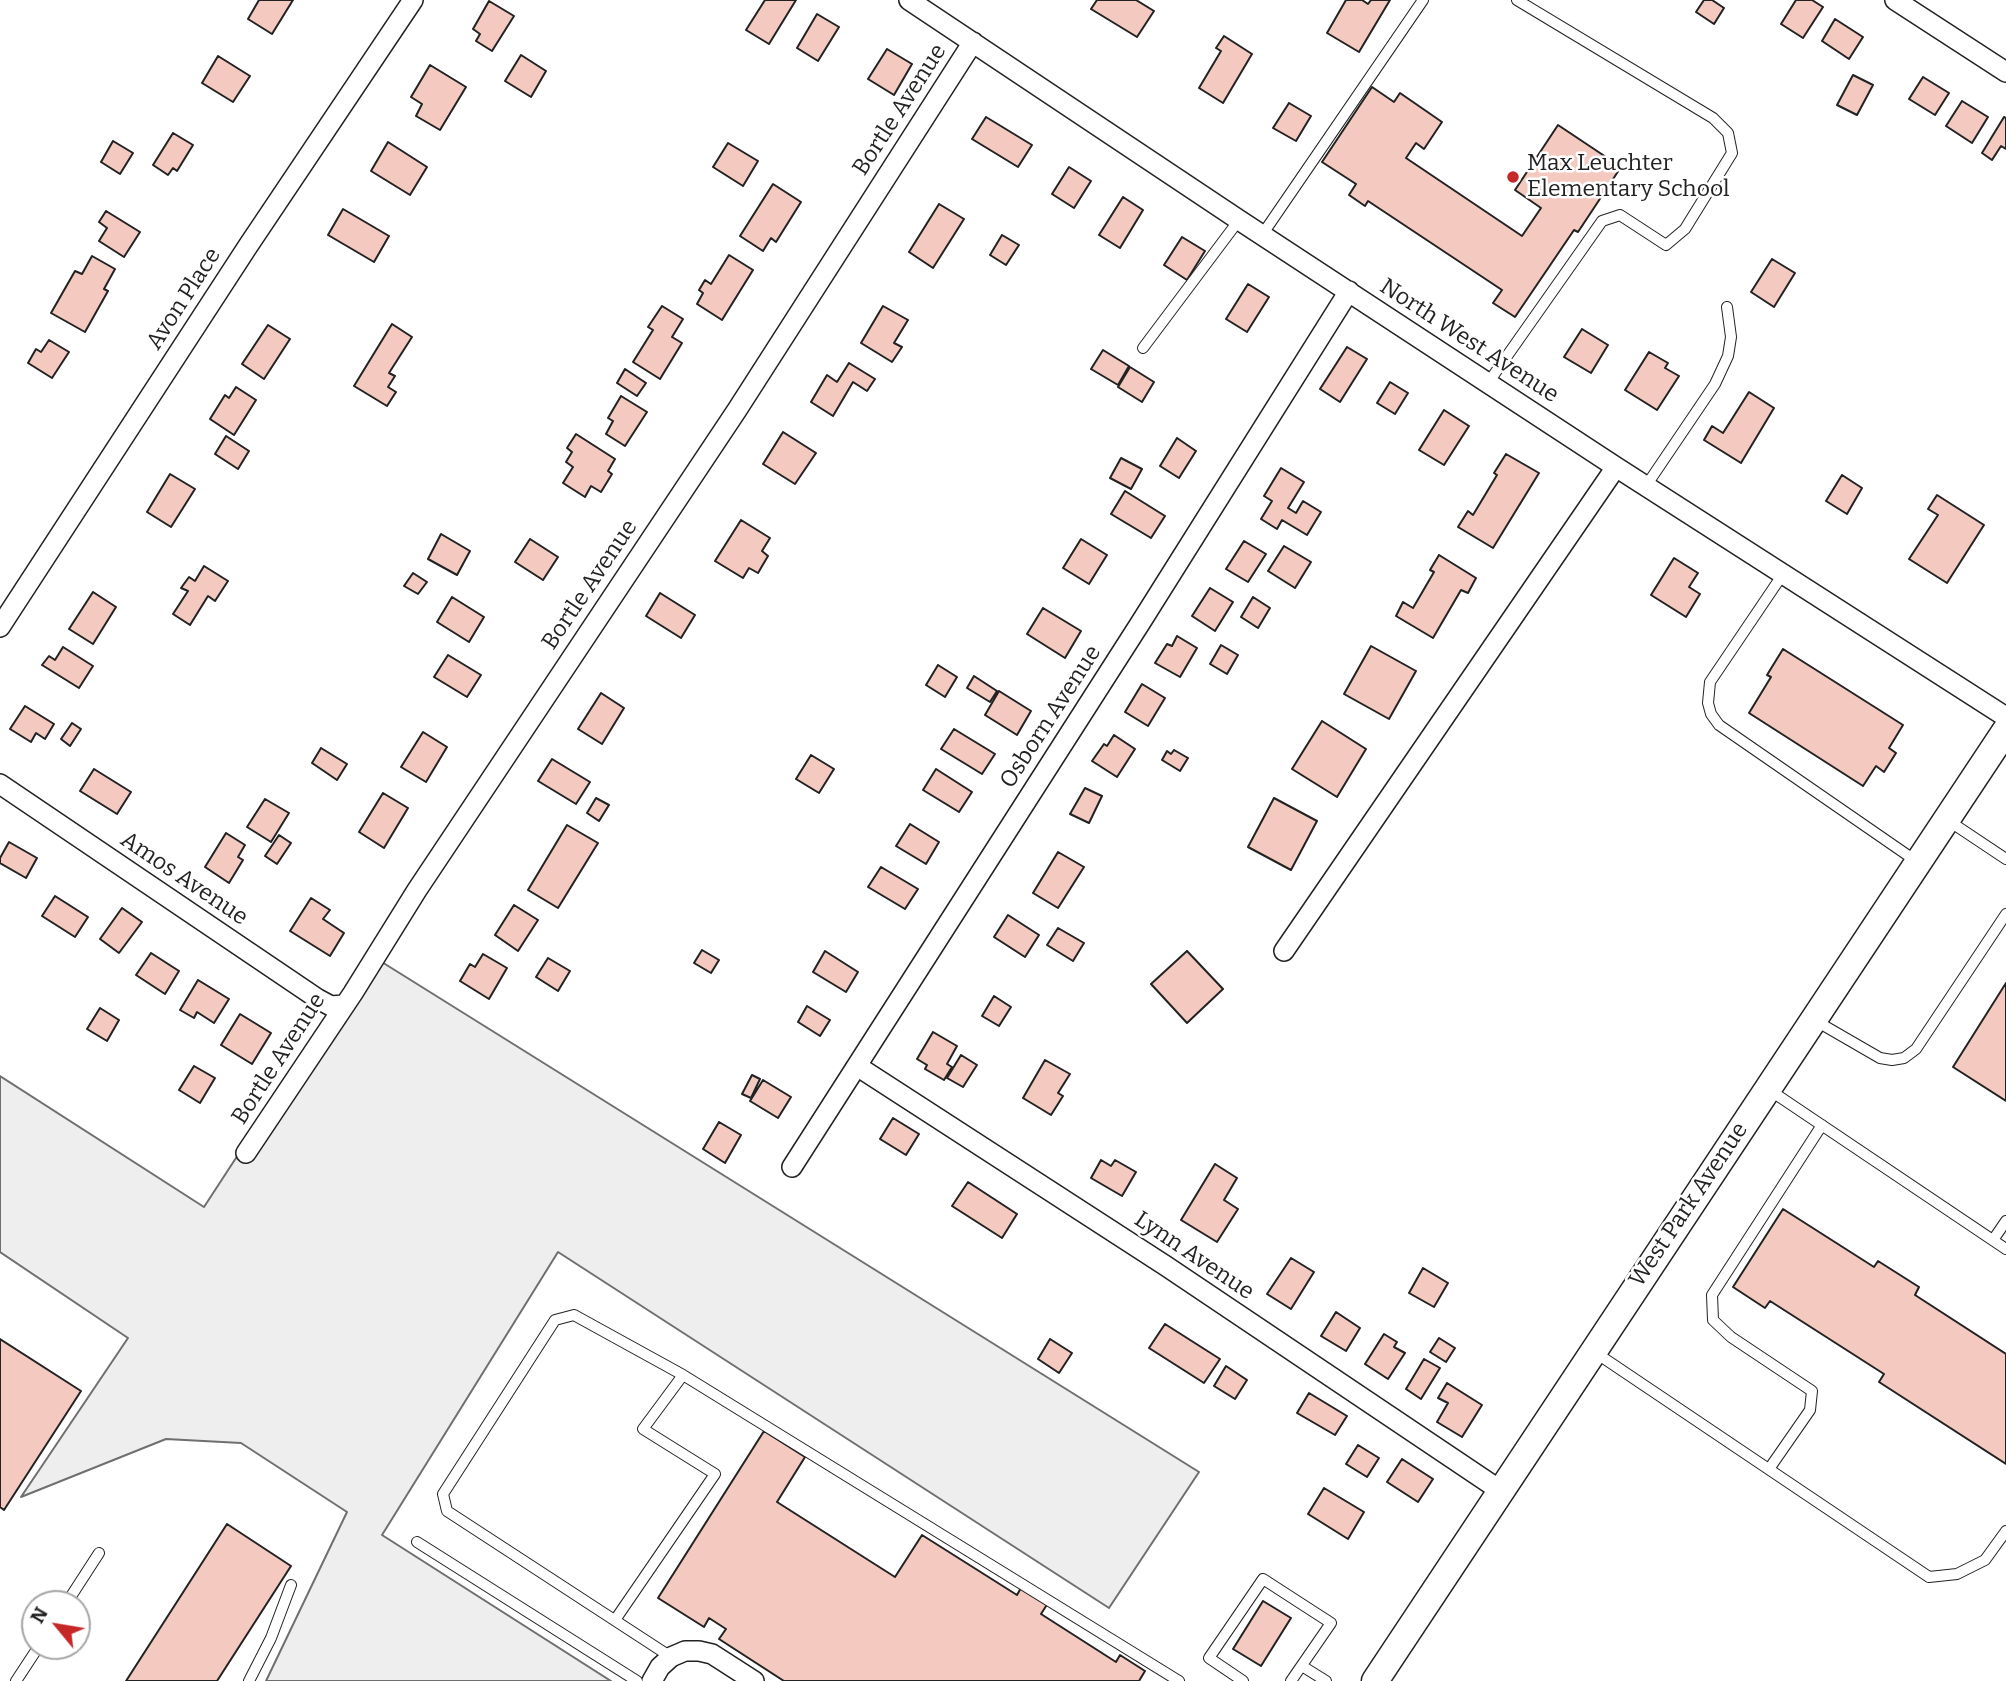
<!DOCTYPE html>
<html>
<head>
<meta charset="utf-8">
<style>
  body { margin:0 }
  #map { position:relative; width:2006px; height:1681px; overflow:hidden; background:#fff; font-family:Bitter,serif }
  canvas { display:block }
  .north { position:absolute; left:21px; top:1590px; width:70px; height:70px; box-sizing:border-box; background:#fff; border:2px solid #a7a7a7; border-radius:50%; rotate:300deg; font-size:19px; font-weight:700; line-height:28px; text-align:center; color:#222 }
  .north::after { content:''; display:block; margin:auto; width:24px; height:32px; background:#c62828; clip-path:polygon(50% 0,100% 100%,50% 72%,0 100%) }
</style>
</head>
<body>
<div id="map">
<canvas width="2006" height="1681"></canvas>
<div class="north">N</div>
</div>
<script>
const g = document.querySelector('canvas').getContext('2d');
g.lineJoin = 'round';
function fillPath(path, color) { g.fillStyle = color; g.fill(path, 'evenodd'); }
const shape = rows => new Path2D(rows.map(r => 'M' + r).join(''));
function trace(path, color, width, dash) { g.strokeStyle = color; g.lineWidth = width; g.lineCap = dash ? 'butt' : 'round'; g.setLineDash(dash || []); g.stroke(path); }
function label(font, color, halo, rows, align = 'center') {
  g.font = font + ' Bitter,serif'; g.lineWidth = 5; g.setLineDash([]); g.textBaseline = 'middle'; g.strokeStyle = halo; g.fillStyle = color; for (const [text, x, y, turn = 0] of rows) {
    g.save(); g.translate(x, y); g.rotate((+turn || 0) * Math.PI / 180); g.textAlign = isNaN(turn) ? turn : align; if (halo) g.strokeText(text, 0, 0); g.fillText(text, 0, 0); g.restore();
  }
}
const green = shape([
  [369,954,1199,1472,1109,1608,558,1252,382,1535,611,1681,266,1681,347,1512,241,1443,166,1439,21,1497,128,1338,0,1252,0,1076,204,1207,369,954]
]);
fillPath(green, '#eee');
trace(green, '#6f6f6f', 2);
const building = shape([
  [259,0,293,0,272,34,248,19,259,0],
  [765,0,796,0,769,44,746,30,765,0],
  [1097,0,1136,0,1154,11,1137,37,1091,9,1097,0],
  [1346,0,1362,0,1368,4,1371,0,1390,0,1359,52,1327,33,1346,0],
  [1704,0,1712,0,1724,8,1714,24,1696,12,1704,0],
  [1796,0,1812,0,1823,7,1803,38,1781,24,1796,0],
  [489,1,514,16,492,51,476,41,480,34,473,29,489,1],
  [817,14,839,27,818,61,797,48,817,14],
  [1835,19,1863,37,1849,59,1822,41,1835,19],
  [1224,36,1252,54,1223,103,1199,88,1221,51,1216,48,1224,36],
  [887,49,912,64,894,95,868,79,887,49],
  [521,55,546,71,531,97,505,81,521,55],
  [218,56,250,76,233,102,202,83,218,56],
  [430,65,466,87,440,130,416,116,422,104,411,97,430,65],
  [1853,75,1873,85,1857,115,1837,105,1853,75],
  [1923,77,1949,93,1935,115,1909,99,1923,77],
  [1372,87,1394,102,1400,93,1442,122,1424,149,1416,143,1406,158,1522,236,1541,208,1515,190,1558,125,1621,167,1578,232,1574,230,1515,317,1493,303,1502,290,1368,201,1365,206,1349,195,1356,184,1322,162,1372,87],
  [1962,101,1988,117,1972,143,1946,126,1962,101],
  [1289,103,1311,116,1296,141,1273,128,1289,103],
  [986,117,1032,145,1018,167,972,139,986,117],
  [2004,117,2006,118,2006,149,2001,146,1992,160,1982,153,2004,117],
  [173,133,193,145,177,171,173,168,168,175,153,165,173,133],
  [113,141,133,153,120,174,101,162,113,141],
  [388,142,427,167,410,195,371,171,388,142],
  [728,143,758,161,743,186,713,167,728,143],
  [1069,167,1091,181,1074,208,1052,194,1069,167],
  [773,184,801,202,776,242,771,238,763,251,740,236,773,184],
  [1123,197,1143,210,1120,248,1099,235,1123,197],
  [939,204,964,219,933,268,909,252,939,204],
  [343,209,389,236,374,262,328,235,343,209],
  [106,211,140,232,124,257,99,241,107,228,99,222,106,211],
  [1002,235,1019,245,1006,265,990,255,1002,235],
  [1182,237,1205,251,1187,280,1164,265,1182,237],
  [729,255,753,270,722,320,697,304,703,293,699,290,705,280,711,284,729,255],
  [92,256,115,269,104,289,108,291,85,332,51,313,75,271,82,274,92,256],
  [1772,259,1795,273,1774,307,1751,292,1772,259],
  [1248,284,1269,297,1247,332,1226,319,1248,284],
  [662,306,683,319,672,337,682,343,660,379,633,362,653,330,648,327,662,306],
  [883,306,908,320,894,343,902,347,892,362,861,343,883,306],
  [392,324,412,337,389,373,395,376,388,387,396,392,387,406,354,386,392,324],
  [268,325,290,339,264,379,242,364,268,325],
  [1582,329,1608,345,1591,373,1564,357,1582,329],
  [49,340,69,352,52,378,28,363,36,349,41,352,49,340],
  [1347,347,1367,359,1340,402,1320,389,1347,347],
  [1103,350,1129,366,1118,385,1091,369,1103,350],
  [1649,352,1668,363,1665,368,1679,376,1657,410,1625,390,1649,352],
  [849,363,875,379,867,391,853,382,833,416,811,402,827,375,837,382,849,363],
  [1130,367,1154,382,1142,402,1118,387,1130,367],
  [625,369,646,383,637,396,617,383,625,369],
  [1390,382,1408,393,1395,414,1377,403,1390,382],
  [236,387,256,400,234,435,210,419,225,395,229,398,236,387],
  [1749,392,1774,408,1741,463,1704,440,1712,426,1723,433,1749,392],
  [621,396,647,412,625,446,606,434,613,421,608,418,621,396],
  [1444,410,1469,426,1444,465,1419,450,1444,410],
  [783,432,816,453,795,484,763,464,783,432],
  [576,434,615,459,608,471,612,474,601,492,591,486,585,497,563,483,573,467,566,462,572,452,567,448,576,434],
  [226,436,249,451,238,469,215,454,226,436],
  [1177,438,1196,451,1179,478,1160,466,1177,438],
  [1506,454,1539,473,1493,548,1458,527,1468,511,1473,515,1497,475,1494,473,1506,454],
  [1121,458,1142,469,1131,489,1110,478,1121,458],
  [1281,468,1304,482,1288,508,1296,513,1303,501,1321,512,1307,535,1282,520,1277,529,1261,519,1272,501,1264,496,1281,468],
  [170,474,195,489,171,527,147,512,170,474],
  [1842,475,1862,488,1847,514,1826,501,1842,475],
  [1125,491,1165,516,1151,538,1111,514,1125,491],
  [1937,495,1984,525,1947,583,1909,559,1938,515,1928,509,1937,495],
  [741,520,770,538,762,551,768,556,758,573,749,568,743,578,715,561,741,520],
  [441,534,470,551,457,575,428,559,441,534],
  [530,539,558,557,543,580,515,562,530,539],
  [1081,539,1107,555,1089,584,1063,568,1081,539],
  [1244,541,1266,554,1248,582,1226,569,1244,541],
  [1284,546,1311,562,1295,588,1268,571,1284,546],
  [1439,555,1476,578,1468,593,1461,590,1433,638,1396,616,1403,602,1413,608,1434,572,1430,570,1439,555],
  [1674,558,1698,573,1689,587,1700,594,1686,617,1651,595,1674,558],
  [204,566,228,581,215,601,208,596,190,625,173,614,188,591,181,588,189,577,195,581,204,566],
  [413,573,427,582,418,594,404,586,413,573],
  [1210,588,1233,602,1215,631,1192,616,1210,588],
  [93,592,116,607,93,644,69,629,93,592],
  [660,593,695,615,681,638,646,616,660,593],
  [452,597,484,617,469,642,437,622,452,597],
  [1253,597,1270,608,1258,628,1241,617,1253,597],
  [1043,608,1081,631,1065,658,1027,634,1043,608],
  [1177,636,1197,648,1180,677,1155,663,1167,644,1172,646,1177,636],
  [1221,645,1238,655,1227,674,1210,664,1221,645],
  [1371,646,1416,671,1389,719,1344,694,1371,646],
  [63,647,93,666,79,688,42,665,49,656,55,660,63,647],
  [1783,649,1903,725,1889,748,1896,753,1884,772,1876,766,1863,786,1749,713,1771,677,1767,675,1783,649],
  [448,655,481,675,467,697,434,677,448,655],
  [938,665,957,677,945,697,926,685,938,665],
  [974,676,997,691,990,702,967,688,974,676],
  [1142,684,1165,698,1148,726,1125,712,1142,684],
  [999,691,1031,711,1017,735,985,715,999,691],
  [601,693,624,708,602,744,578,729,601,693],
  [25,706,54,724,45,739,36,733,31,742,10,729,25,706],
  [1322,721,1366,749,1337,797,1292,769,1322,721],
  [72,723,81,729,70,746,61,739,72,723],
  [954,729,995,754,982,774,941,749,954,729],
  [423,732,447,747,426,782,401,767,423,732],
  [1114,735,1135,749,1117,777,1092,761,1104,744,1107,746,1114,735],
  [321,748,347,764,337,780,312,763,321,748],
  [1174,750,1188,758,1180,771,1162,760,1167,751,1171,754,1174,750],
  [811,755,834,769,819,793,796,779,811,755],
  [552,759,590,782,576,804,538,781,552,759],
  [94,769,131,792,117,814,80,791,94,769],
  [936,769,972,792,959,812,923,790,936,769],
  [1085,788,1102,796,1089,823,1070,814,1085,788],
  [383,793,408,808,384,848,359,832,383,793],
  [596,798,609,805,599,821,587,813,596,798],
  [1274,798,1317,821,1291,870,1248,847,1274,798],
  [265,799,289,813,271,842,247,827,265,799],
  [910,824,939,842,926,864,896,846,910,824],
  [567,825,598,843,558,908,528,890,567,825],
  [226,833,245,845,238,857,243,860,229,883,205,867,226,833],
  [279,835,291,843,277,864,265,856,279,835],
  [9,842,37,858,26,878,0,863,0,858,9,842],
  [1058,852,1084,867,1058,908,1033,893,1058,852],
  [881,867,918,889,905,909,868,887,881,867],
  [55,896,88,917,75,937,42,916,55,896],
  [311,898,330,910,323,919,344,933,330,956,290,931,311,898],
  [514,905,538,920,518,951,495,935,514,905],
  [122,908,142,922,119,953,100,939,122,908],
  [1008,915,1039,935,1025,957,994,937,1008,915],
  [1058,928,1084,943,1073,961,1047,945,1058,928],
  [702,950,719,960,711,973,694,963,702,950],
  [825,951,858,972,846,992,813,972,825,951],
  [1187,951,1223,989,1187,1023,1151,984,1187,951],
  [151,953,179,971,165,994,136,975,151,953],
  [483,954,507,968,489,999,460,981,470,964,475,967,483,954],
  [548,958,570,971,558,991,536,977,548,958],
  [198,980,229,999,214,1023,197,1012,194,1018,180,1010,198,980],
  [2006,983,2006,1101,1953,1067,2006,983],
  [994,996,1011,1007,999,1026,982,1016,994,996],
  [807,1006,830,1020,820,1036,798,1022,807,1006],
  [100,1008,119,1020,107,1041,87,1029,100,1008],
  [240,1014,271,1033,252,1064,221,1045,240,1014],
  [933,1032,957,1046,947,1064,952,1067,944,1080,925,1069,927,1065,917,1059,933,1032],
  [961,1055,977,1065,963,1087,947,1078,961,1055],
  [1045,1060,1070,1074,1058,1093,1063,1096,1051,1115,1023,1098,1045,1060],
  [194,1066,215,1078,200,1103,179,1090,194,1066],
  [752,1075,760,1079,751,1098,742,1094,752,1075],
  [763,1080,791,1097,778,1118,750,1101,763,1080],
  [893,1118,919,1134,906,1155,880,1139,893,1118],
  [719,1122,741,1135,725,1163,703,1149,719,1122],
  [1101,1160,1111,1166,1115,1160,1136,1172,1122,1196,1091,1178,1101,1160],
  [1215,1164,1237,1178,1224,1200,1238,1209,1217,1242,1181,1220,1215,1164],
  [968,1182,1017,1214,1002,1238,952,1206,968,1182],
  [1783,1209,1874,1267,1878,1261,1919,1287,1915,1295,2006,1354,2006,1464,1879,1382,1884,1374,1770,1301,1765,1308,1733,1287,1783,1209],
  [1291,1258,1314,1272,1291,1309,1267,1294,1291,1258],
  [1423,1268,1448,1283,1434,1307,1409,1293,1423,1268],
  [1336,1312,1360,1328,1346,1351,1321,1336,1336,1312],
  [1165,1324,1220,1359,1204,1383,1149,1348,1165,1324],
  [1384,1334,1397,1342,1394,1347,1405,1353,1388,1379,1365,1364,1384,1334],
  [1439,1338,1455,1348,1446,1362,1430,1352,1439,1338],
  [0,1339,81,1391,4,1510,0,1507,0,1339],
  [1050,1339,1072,1353,1059,1373,1038,1359,1050,1339],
  [1424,1359,1440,1368,1421,1399,1406,1389,1424,1359],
  [1226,1366,1247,1380,1235,1399,1214,1386,1226,1366],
  [1447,1383,1482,1405,1462,1437,1437,1422,1448,1403,1438,1398,1447,1383],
  [1309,1393,1347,1416,1335,1435,1297,1413,1309,1393],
  [764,1431,805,1457,777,1502,895,1577,922,1535,1017,1595,1022,1586,1048,1603,1041,1614,1116,1662,1120,1655,1145,1671,1139,1681,784,1681,719,1639,726,1629,709,1618,704,1627,658,1598,764,1431],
  [1358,1445,1379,1458,1367,1477,1346,1464,1358,1445],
  [1402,1459,1433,1479,1418,1502,1387,1482,1402,1459],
  [1324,1488,1364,1512,1348,1539,1308,1514,1324,1488],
  [227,1524,291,1566,217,1681,126,1681,227,1524],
  [1263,1601,1291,1618,1261,1666,1233,1649,1263,1601]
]);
fillPath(building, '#f3c9c0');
trace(building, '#222', 2);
const service = shape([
  [1262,235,1423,0],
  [1143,348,1239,220],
  [1488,383,1602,221,1620,215,1666,245,1685,229,1732,153,1728,133,1713,118,1517,0],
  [1646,486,1715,384,1728,356,1731,337,1727,307],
  [1783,574,1710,682,1708,703,1711,714,1719,725,1916,861],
  [1949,821,2006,859],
  [1816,1021,1880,1058,1892,1060,1904,1058,1916,1049,2006,914],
  [1768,1089,2006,1249],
  [1993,1240,2006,1221],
  [1596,1353,1929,1577,1957,1574,1985,1560,2006,1531],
  [1769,1469,1810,1410,1812,1391,1731,1337,1713,1320,1712,1295,1822,1125],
  [417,1542,637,1681],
  [66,1604,99,1553],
  [615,1620,715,1474,643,1429,683,1375],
  [671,1657,447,1511,443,1494,555,1320,574,1315,683,1375,1179,1681],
  [1302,1666,1326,1681],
  [16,1681,39,1646],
  [249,1681,271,1638,291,1585],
  [1243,1681,1209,1658,1263,1579,1331,1623,1291,1681]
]);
const minor = shape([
  [909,0,1239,220,1616,467,2006,717],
  [1895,0,2006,72],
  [0,627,248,246,413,0],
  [0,784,318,999,331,1006,343,1005],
  [1284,951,1616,467],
  [857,1066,1166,1266,1501,1491],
  [246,1153,353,993,417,890,737,410,973,42],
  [792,1167,1141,622,1349,291],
  [652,1681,660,1667,671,1657,685,1651,699,1651,712,1654,754,1681]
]);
const secondary = shape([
  [1375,1681,2006,730]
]);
trace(service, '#222', 12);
trace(minor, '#222', 22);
trace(secondary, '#222', 29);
trace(service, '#fff', 10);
trace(minor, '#fff', 19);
trace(secondary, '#fff', 26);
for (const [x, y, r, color] of [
  [1513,177,7,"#c62828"]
]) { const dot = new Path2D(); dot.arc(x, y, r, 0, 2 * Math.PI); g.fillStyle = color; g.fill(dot); trace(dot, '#fff', 2.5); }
label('23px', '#222', '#fff', [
  ["Bortle Avenue",900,110,-57],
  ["Avon Place",184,299,-57],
  ["North West Avenue",1469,341,33],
  ["Bortle Avenue",590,585,-56],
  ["Osborn Avenue",1051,717,-57],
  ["Amos Avenue",184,879,34],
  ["Bortle Avenue",279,1059,-57],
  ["West Park Avenue",1689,1205,-56],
  ["Lynn Avenue",1194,1256,34]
]);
label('23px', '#222', '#fff', [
  ["Max Leuchter",1527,164],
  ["Elementary School",1527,190]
], 'left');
</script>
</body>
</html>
